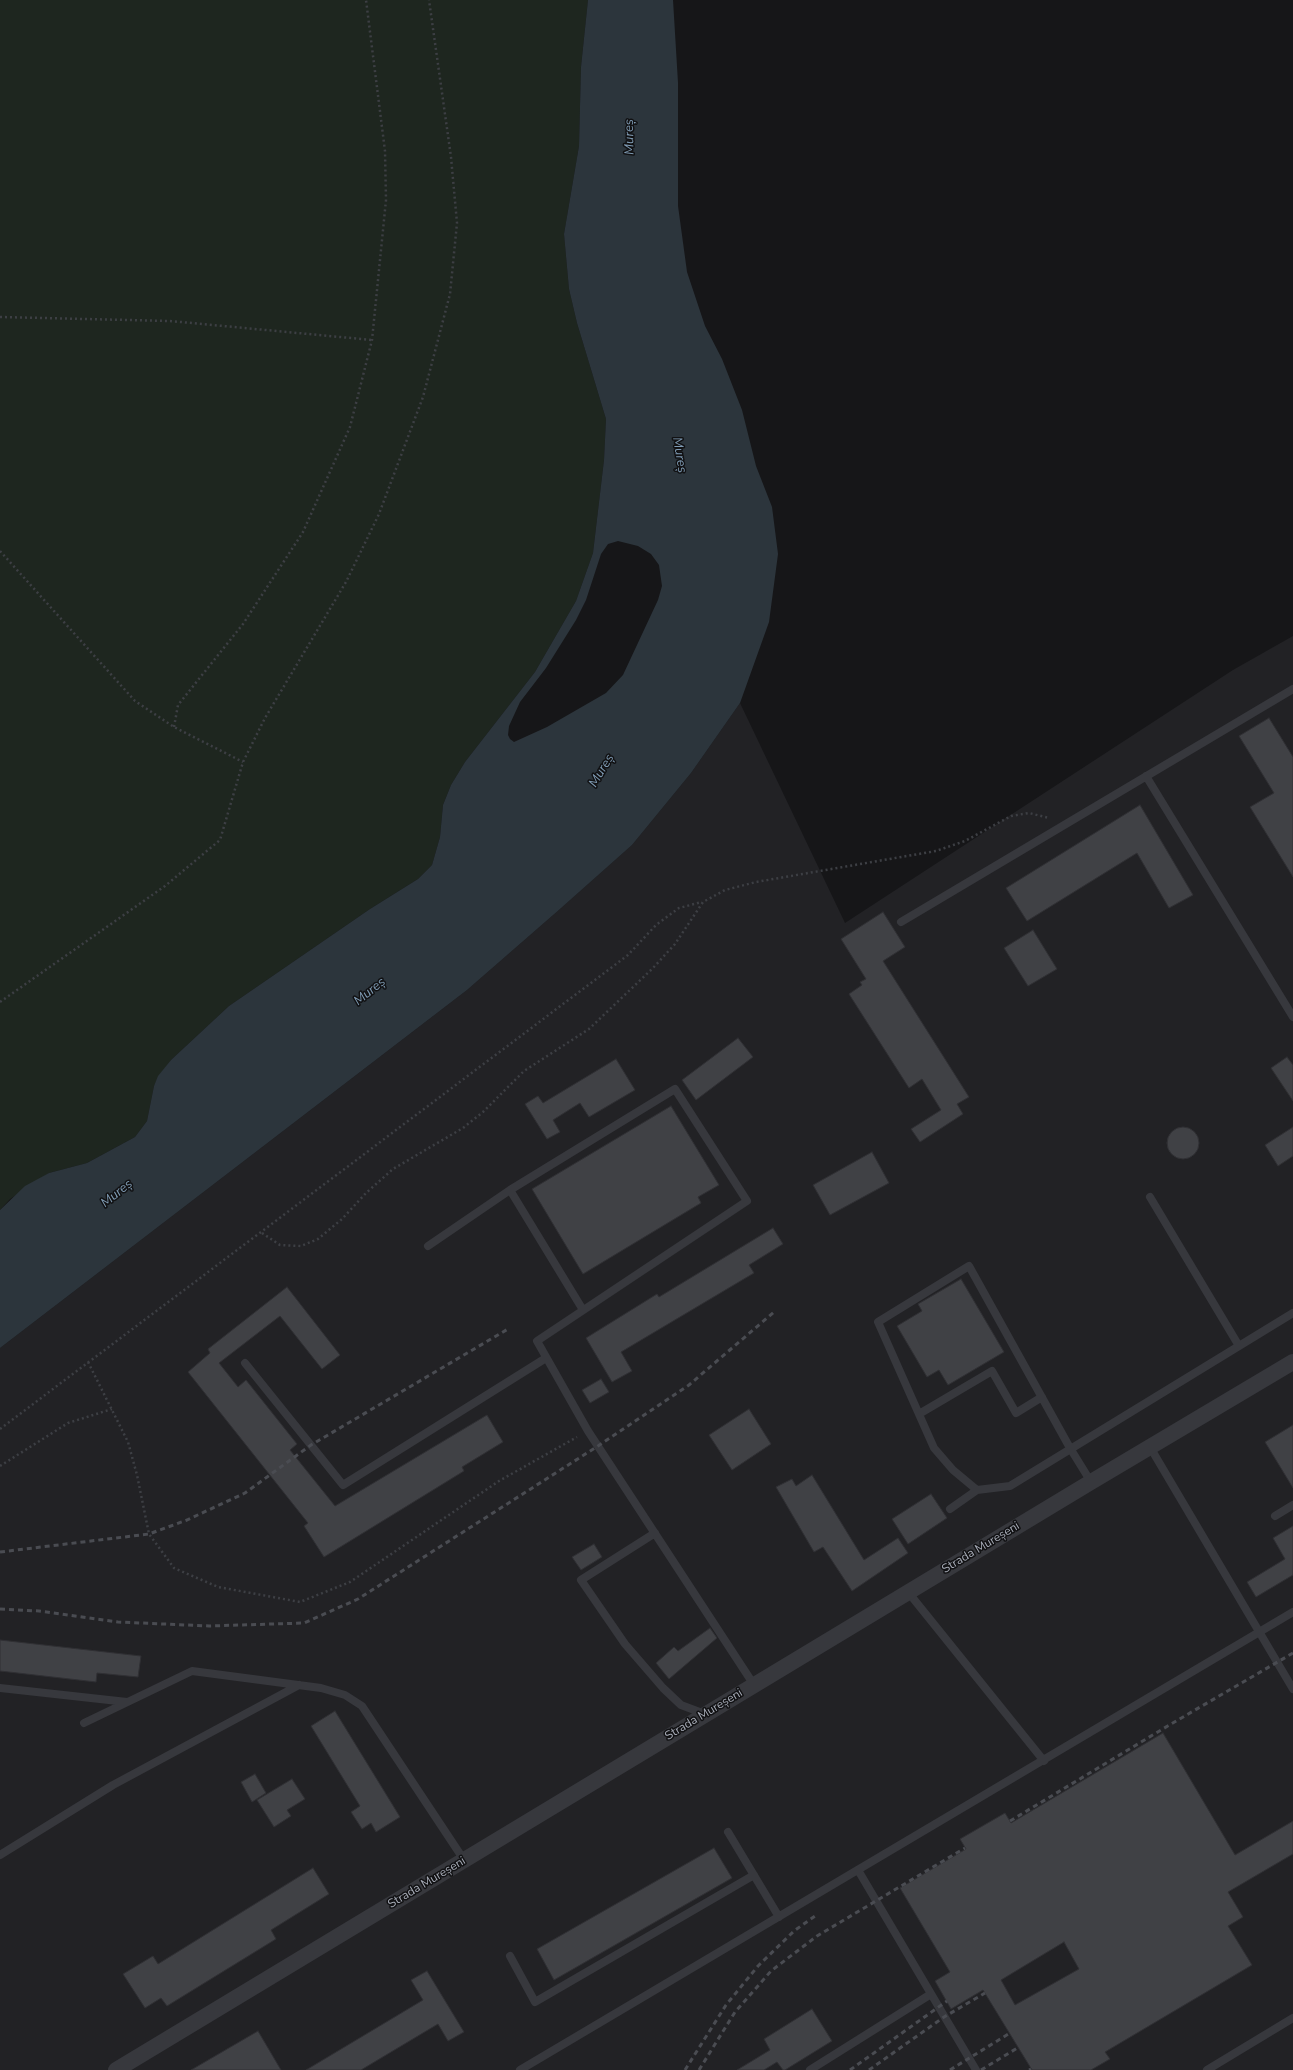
<!DOCTYPE html>
<html>
<head>
<meta charset="utf-8">
<style>
  body { margin:0 }
  canvas { display:block; background:#161618 }
</style>
</head>
<body>
<canvas width="1293" height="2070"></canvas>
<script>
const g = document.querySelector('canvas').getContext('2d');
g.lineJoin = 'round';
function fillPath(path, color) { g.fillStyle = color; g.fill(path, 'evenodd'); }
const shape = rows => new Path2D(rows.map(r => 'M' + r).join(''));
function trace(path, color, width, dash) { g.strokeStyle = color; g.lineWidth = width; g.lineCap = dash ? 'butt' : 'round'; g.setLineDash(dash || []); g.stroke(path); }
function label(font, color, halo, rows, align = 'center') {
  g.font = font + ' "Nunito Sans",sans-serif'; g.lineWidth = 3; g.setLineDash([]); g.textBaseline = 'middle'; g.strokeStyle = halo; g.fillStyle = color; for (const [text, x, y, turn = 0] of rows) {
    g.save(); g.translate(x, y); g.rotate((+turn || 0) * Math.PI / 180); g.textAlign = isNaN(turn) ? turn : align; if (halo) g.strokeText(text, 0, 0); g.fillText(text, 0, 0); g.restore();
  }
}
fillPath(shape([
  [1293,636,1293,2070,0,2070,0,1348,467,990,560,909,632,845,691,773,740,703,845,923,1233,670]
]), '#222225');
fillPath(shape([
  [0,0,588,0,581,67,579,146,564,234,569,289,577,323,606,419,604,460,593,553,576,601,535,672,465,762,451,785,443,805,440,837,432,865,418,879,370,909,229,1006,171,1060,159,1076,154,1086,147,1121,135,1137,87,1163,49,1173,10,1199,0,1210]
]), '#1e261f');
fillPath(shape([
  [588,0,673,0,678,83,678,206,687,272,705,326,722,359,742,410,756,466,772,507,778,554,769,622,740,703,691,773,632,845,560,909,467,990,0,1348,0,1210,25,1186,49,1173,87,1163,135,1137,147,1121,154,1086,158,1076,171,1060,229,1006,370,909,418,879,432,865,440,837,443,805,451,785,465,762,535,672,576,601,593,553,604,460,606,419,577,323,569,289,564,234,579,146,581,67],
  [618,541,638,546,651,554,659,565,662,586,658,600,623,675,606,693,547,727,514,742,510,739,508,735,509,726,520,702,546,668,576,620,586,600,601,554,608,544]
]), '#2c353c');
const building = shape([
  [1269,718,1293,757,1293,877,1250,807,1274,793,1239,736,1269,718],
  [1140,805,1193,895,1169,908,1137,853,1027,921,1006,888,1140,805],
  [883,912,905,947,883,961,969,1097,957,1104,963,1114,920,1142,911,1129,941,1110,922,1079,909,1088,849,994,862,985,860,982,866,979,841,939,883,912],
  [1033,930,1057,969,1028,986,1004,948,1033,930],
  [738,1038,753,1057,696,1100,682,1080,738,1038],
  [1287,1057,1293,1065,1293,1101,1271,1068,1287,1057],
  [616,1059,635,1090,589,1117,580,1103,553,1120,560,1132,547,1139,525,1104,538,1096,543,1103,616,1059],
  [671,1106,719,1185,698,1197,701,1203,583,1274,532,1189,671,1106],
  [1293,1127,1293,1156,1278,1166,1265,1145,1293,1127],
  '1167 1143a16 16 0 1 1 32 0a16 16 0 1 1-32 0Z',
  [872,1152,889,1183,830,1215,813,1185,872,1152],
  [773,1228,783,1244,749,1265,754,1273,621,1352,632,1371,612,1382,586,1338,657,1294,659,1297,773,1228],
  [961,1279,1004,1352,948,1385,939,1370,927,1377,897,1326,922,1311,918,1304,961,1279],
  [287,1287,340,1355,322,1369,280,1316,219,1363,238,1387,246,1380,297,1444,290,1450,335,1506,487,1415,503,1442,462,1467,464,1471,324,1557,304,1526,308,1523,188,1372,210,1353,208,1349,287,1287],
  [601,1379,609,1392,590,1403,582,1390,601,1379],
  [749,1409,771,1444,732,1470,709,1435,749,1409],
  [1293,1425,1293,1488,1265,1442,1293,1425],
  [812,1475,864,1560,898,1538,908,1553,852,1591,823,1547,814,1552,776,1487,792,1479,796,1486,812,1475],
  [931,1494,947,1518,908,1544,892,1519,931,1494],
  [1293,1526,1293,1575,1256,1597,1247,1582,1285,1559,1273,1538,1293,1526],
  [594,1544,602,1557,581,1570,572,1557,594,1544],
  [710,1628,717,1638,669,1679,656,1663,674,1647,678,1651,710,1628],
  [0,1640,141,1656,138,1677,97,1673,96,1682,0,1671,0,1640],
  [335,1711,400,1817,376,1832,371,1823,362,1829,351,1812,360,1806,311,1726,335,1711],
  [1163,1733,1235,1855,1293,1821,1293,1854,1228,1892,1243,1917,1228,1926,1252,1965,1105,2052,1110,2059,1091,2070,1032,2070,983,1990,951,2009,935,1981,950,1972,900,1888,966,1849,960,1839,1005,1813,1011,1823,1163,1733],
  [1064,1942,1079,1969,1015,2005,1001,1980,1064,1942],
  [255,1774,266,1793,252,1802,241,1782,255,1774],
  [292,1779,305,1799,287,1810,291,1816,274,1827,257,1800,292,1779],
  [714,1848,732,1878,554,1980,537,1949,714,1848],
  [313,1868,329,1894,271,1930,276,1939,167,2006,161,1998,145,2008,123,1974,153,1956,158,1964,313,1868],
  [427,1971,464,2032,448,2041,438,2024,361,2070,306,2070,423,2000,411,1980,427,1971],
  [812,2009,832,2041,785,2070,783,2070,777,2062,764,2070,737,2070,770,2050,764,2039,812,2009],
  [258,2031,281,2070,191,2070,258,2031]
]);
fillPath(building, '#404145');
trace(building, '#303034', 1);
trace(shape([
  [0,317,170,321,372,340],
  [0,551,135,701,174,727,243,762],
  [174,727,178,705,243,624,303,532,350,427,372,340,386,200,385,151,366,0],
  [0,1002,165,886,220,840,243,762,265,718,346,582,379,514,423,397,450,294,457,223,451,157,429,0],
  [262,1233,280,1245,301,1246,318,1239,342,1219,366,1193,393,1169,463,1128,483,1112,524,1071,589,1029,653,968,675,944,703,902,725,890,756,882,936,851,965,841,1011,816,1029,813,1049,818],
  [88,1362,128,1442,137,1475,149,1534,174,1568,218,1587,300,1602,350,1582,499,1481,577,1437],
  [0,1429,628,955,656,925,679,908,702,902],
  [0,1466,68,1423,112,1409]
]), '#3d3f44', 2.5, [2, 3]);
trace(shape([
  [1146,776,1293,1017],
  [901,922,1293,689],
  [510,1190,583,1310],
  [1150,1197,1239,1346],
  [428,1246,510,1190,675,1089,747,1201,537,1341,588,1431,754,1685],
  [245,1363,343,1485,546,1358],
  [919,1414,992,1371,1016,1413,1042,1397],
  [1150,1447,1293,1689],
  [977,1490,953,1470,934,1448,878,1322,969,1266,1070,1448,1091,1482],
  [950,1509,977,1490,1010,1486,1293,1313],
  [1275,1516,1293,1505],
  [655,1533,581,1580,625,1644,663,1688,681,1705,705,1714],
  [908,1592,1044,1761],
  [0,1688,127,1702],
  [84,1723,192,1671,321,1688,345,1695,362,1706,464,1860],
  [728,1832,779,1917],
  [0,1855,113,1785,299,1685],
  [858,1870,976,2070],
  [510,1956,535,2002,754,1875],
  [520,2070,1293,1612],
  [810,2070,931,1994],
  [1207,2070,1293,2018]
]), '#37383d', 8);
trace(shape([
  [116,2070,1091,1482,1293,1362]
]), '#37383d', 16);
trace(shape([
  [0,1552,149,1534,187,1520,245,1493,311,1445,508,1329],
  [0,1609,39,1611,118,1622,209,1626,304,1623,358,1599,598,1446,689,1385,774,1312],
  [1010,1821,1171,1724,1293,1653],
  [685,2070,726,2005,758,1966,794,1931,815,1916],
  [699,2070,735,2012,771,1971,817,1936,965,1848],
  [850,2070,947,2001],
  [869,2070,944,2017,985,1993],
  [950,2070,1010,2033],
  [981,2070,1019,2047],
  [1029,2070,1031,2069]
]), '#4a4c52', 3, [5, 4]);
label('12px', '#a8adb8', '#111113', [
  ["Strada Mureșeni",981,1548,-31],
  ["Strada Mureșeni",704,1715,-31],
  ["Strada Mureșeni",427,1883,-31]
]);
label('italic 13px', '#7f9bb3', '#111113', [
  ["Mureș",630,137,-91],
  ["Mureș",679,455,81],
  ["Mureș",602,771,-59],
  ["Mureș",370,992,-39],
  ["Mureș",117,1194,-39]
]);
</script>
</body>
</html>
